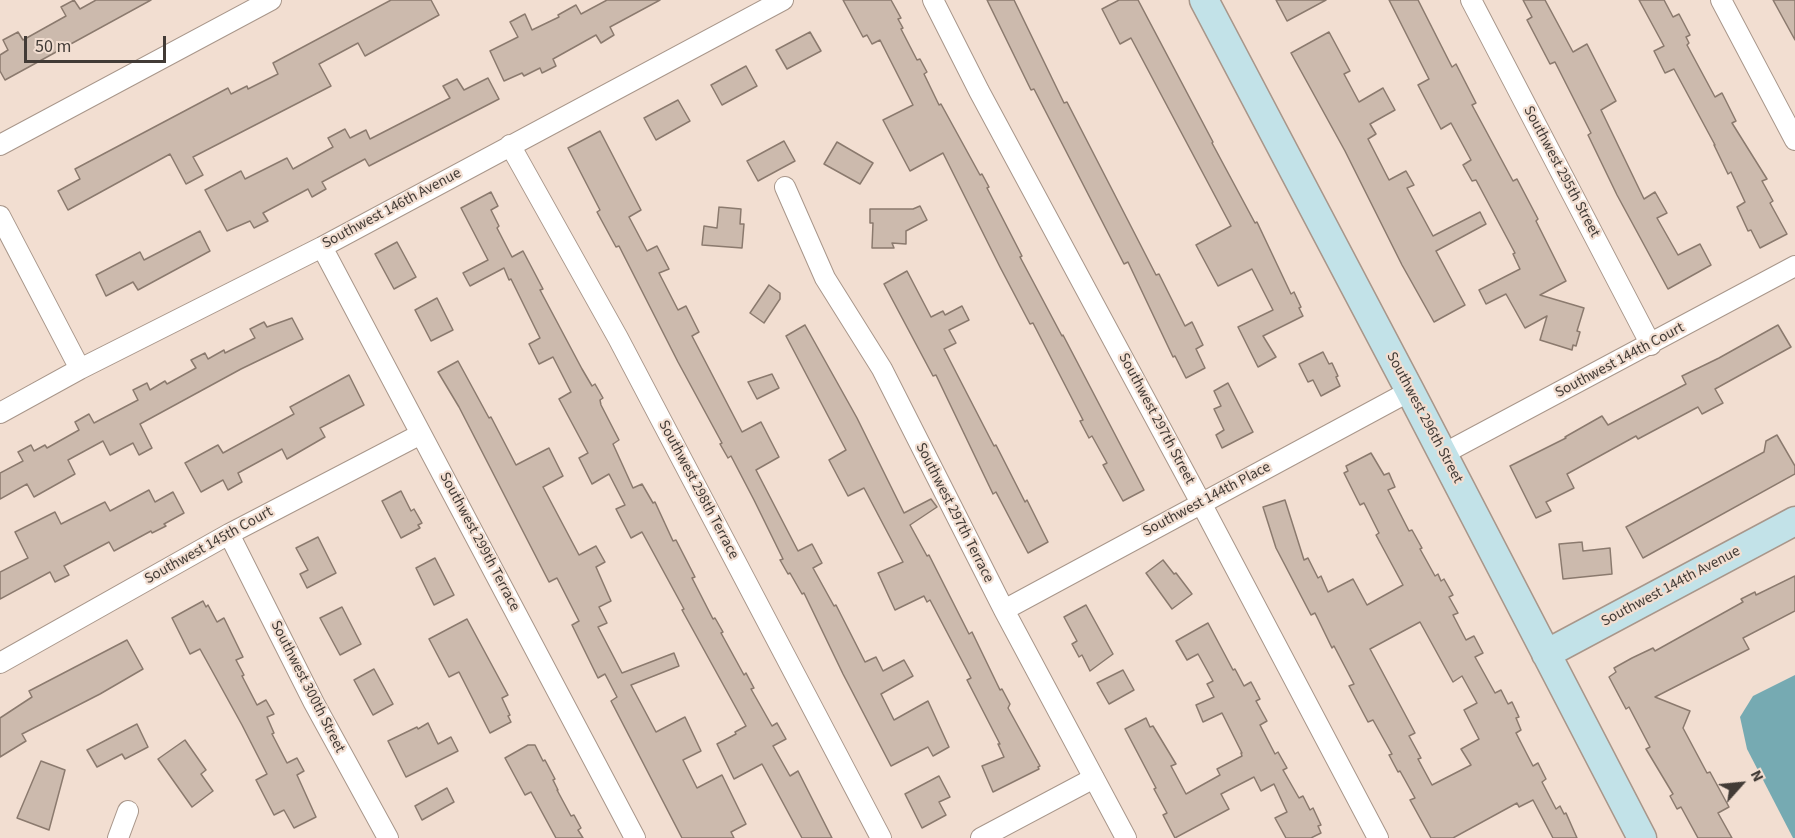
<!DOCTYPE html>
<html>
<head>
<meta charset="utf-8">
<style>
  body { margin:0 }
  #map { position:relative; width:1795px; height:838px; overflow:hidden; background:#f2ded1; font-family:"Source Sans 3",sans-serif }
  canvas { display:block }
  .north { position:absolute; left:1711px; top:754px; width:60px; height:60px; -webkit-text-stroke:4px #f2ded1; paint-order:stroke; rotate:63deg; font-size:16px; font-weight:700; line-height:24px; text-align:center; color:#423b36 }
  .north::after { content:''; display:block; margin:auto; width:21px; height:27px; background:#423b36; clip-path:polygon(50% 0,100% 100%,50% 72%,0 100%) }
  .scale { position:absolute; left:24px; top:36px; width:142px; height:27px; box-sizing:border-box; border:3px solid #423b36; border-top:0; padding-left:8px; font-size:18px; line-height:21px; white-space:nowrap; color:#423b36; -webkit-text-stroke:4px #f2ded1; paint-order:stroke }
</style>
</head>
<body>
<div id="map">
<canvas width="1795" height="838"></canvas>
<div class="north">N</div>
<div class="scale">50 m</div>
</div>
<script>
const g = document.querySelector('canvas').getContext('2d');
g.lineJoin = 'round';
function fillPath(path, color) { g.fillStyle = color; g.fill(path, 'evenodd'); }
const shape = rows => new Path2D(rows.map(r => 'M' + r).join(''));
function trace(path, color, width, dash) { g.strokeStyle = color; g.lineWidth = width; g.lineCap = dash ? 'butt' : 'round'; g.setLineDash(dash || []); g.stroke(path); }
function label(font, color, halo, rows, align = 'center') {
  g.font = font + ' "Source Sans 3",sans-serif'; g.lineWidth = 4.5; g.setLineDash([]); g.textBaseline = 'middle'; g.strokeStyle = halo; g.fillStyle = color; for (const [text, x, y, turn = 0] of rows) {
    g.save(); g.translate(x, y); g.rotate((+turn || 0) * Math.PI / 180); g.textAlign = isNaN(turn) ? turn : align; if (halo) g.strokeText(text, 0, 0); g.fillText(text, 0, 0); g.restore();
  }
}
fillPath(shape([
  [1795,675,1795,838,1793,838,1747,749,1740,717,1753,696]
]), '#76aab2');
const building = shape([
  [74,0,80,9,96,0,151,0,5,80,0,71,0,55,8,50,3,40,18,32,23,40,66,16,61,7,74,0],
  [391,0,431,0,439,15,365,56,358,43,319,64,331,86,193,157,203,175,186,184,170,154,68,210,58,191,80,179,75,169,228,88,231,94,247,86,248,89,278,74,273,63,391,0],
  [607,0,660,0,610,27,614,35,601,43,596,35,553,59,556,66,542,73,540,68,524,76,522,73,504,81,490,51,518,37,510,22,525,14,532,30,559,17,558,15,576,5,581,14,607,0],
  [843,0,891,0,901,18,898,19,903,28,901,29,917,60,920,59,927,72,924,74,939,105,941,104,980,175,982,174,989,187,987,188,1022,256,1020,257,1062,336,1063,335,1144,490,1123,501,1103,465,1107,463,1092,436,1089,438,1080,421,1083,420,1033,323,1030,324,1000,267,943,153,910,171,883,120,913,105,880,40,872,44,867,35,863,37,843,0],
  [987,0,1014,0,1064,103,1067,102,1156,275,1159,274,1185,326,1192,322,1203,345,1196,349,1205,368,1186,378,1175,356,1173,357,1128,262,1124,264,1034,89,1031,90,987,0],
  [1119,0,1138,0,1213,142,1212,143,1255,223,1257,222,1291,294,1294,292,1301,307,1299,308,1303,316,1263,336,1276,357,1258,367,1238,327,1273,310,1252,269,1218,286,1196,245,1231,226,1131,38,1120,44,1102,9,1119,0],
  [1276,0,1326,0,1287,21,1276,0],
  [1389,0,1418,0,1452,67,1456,64,1476,103,1472,105,1513,181,1517,179,1538,219,1536,221,1566,281,1540,295,1584,308,1577,331,1580,332,1576,346,1573,345,1572,350,1540,340,1547,316,1525,328,1506,294,1486,304,1479,290,1520,269,1513,254,1515,253,1476,180,1472,181,1463,165,1471,160,1451,123,1441,129,1418,85,1429,79,1389,0],
  [1523,0,1545,0,1573,52,1587,44,1616,101,1601,110,1644,199,1655,192,1667,213,1657,218,1678,255,1700,244,1711,265,1668,289,1617,195,1588,135,1591,133,1555,62,1550,64,1527,20,1532,17,1523,0],
  [1639,0,1664,0,1673,17,1679,14,1690,35,1686,37,1689,43,1687,45,1715,97,1722,93,1736,121,1732,123,1767,179,1762,181,1773,201,1770,203,1787,234,1760,248,1751,230,1748,231,1737,207,1745,202,1731,172,1728,174,1714,145,1715,145,1674,69,1665,73,1654,51,1664,46,1639,0],
  [1773,0,1795,0,1795,40,1773,0],
  [810,32,821,51,787,69,776,50,810,32],
  [1329,32,1350,71,1344,74,1359,102,1383,88,1395,110,1370,124,1376,134,1368,139,1389,180,1406,171,1414,185,1407,188,1433,236,1480,212,1486,224,1436,251,1465,305,1434,322,1402,265,1345,151,1291,53,1329,32],
  [746,66,757,86,722,105,711,85,746,66],
  [488,78,499,99,369,166,365,159,322,182,326,189,312,197,308,189,263,213,268,221,254,228,250,221,227,231,205,190,241,171,245,179,287,158,293,169,333,147,328,138,345,129,350,138,366,130,370,139,450,98,443,86,457,79,464,90,488,78],
  [678,100,690,121,656,140,644,118,678,100],
  [600,131,641,210,629,217,647,251,657,246,669,269,659,273,678,310,686,306,699,332,692,336,742,432,761,422,779,457,756,470,798,551,812,544,822,563,813,568,834,606,836,605,865,662,876,657,883,671,904,660,913,676,881,694,894,720,928,701,949,747,933,756,928,747,891,766,843,674,804,593,802,594,790,573,788,574,780,560,783,559,754,500,731,456,728,458,720,444,722,443,678,362,619,246,616,247,597,212,600,210,568,148,600,131],
  [784,141,795,161,758,181,747,161,784,141],
  [837,142,873,163,860,184,824,164,837,142],
  [491,192,498,206,491,210,499,226,497,228,512,257,523,251,543,289,540,290,582,369,592,386,595,384,603,398,600,400,601,405,619,440,613,444,633,488,642,484,653,503,655,502,673,541,676,540,695,577,692,578,713,619,715,618,723,632,721,633,744,675,746,673,754,688,751,689,772,726,777,723,786,739,773,746,790,776,798,771,832,838,802,838,762,764,734,779,717,744,736,734,735,732,746,726,682,610,684,609,642,532,631,538,616,509,625,505,609,474,592,484,579,458,588,453,559,399,571,392,553,357,539,364,529,344,540,338,511,279,509,280,504,268,470,286,463,273,488,260,461,208,491,192],
  [920,206,927,220,906,231,906,244,892,243,894,248,872,248,873,223,870,223,870,209,913,209,920,206],
  [719,207,741,209,740,224,744,224,742,248,702,245,704,226,717,228,719,207],
  [200,231,210,251,138,290,133,282,106,296,96,275,140,252,144,260,200,231],
  [397,242,416,277,394,289,375,254,397,242],
  [907,271,931,317,943,311,945,315,962,306,969,320,949,330,956,343,944,349,994,446,996,445,1025,502,1027,500,1048,542,1028,553,996,492,993,494,936,375,933,376,884,284,907,271],
  [769,285,780,293,780,299,764,323,750,313,769,285],
  [437,298,453,330,431,341,415,310,437,298],
  [292,318,303,339,241,369,140,424,152,448,139,455,133,443,110,455,103,441,68,460,75,474,34,497,27,484,0,499,0,473,23,461,18,452,31,445,34,451,45,445,47,448,79,430,75,422,89,414,94,423,138,400,133,390,147,383,150,390,165,381,167,384,196,368,191,360,205,353,208,359,224,350,225,353,255,338,250,329,264,322,267,327,292,318],
  [805,325,857,418,904,513,931,499,937,507,910,525,927,556,929,555,969,634,972,632,1000,690,1002,689,1010,704,1008,708,1040,766,1038,767,1039,769,993,792,982,766,1004,757,998,744,1000,744,967,680,971,678,930,600,927,602,924,596,895,610,878,573,903,562,864,488,848,496,829,460,846,450,786,336,805,325],
  [1778,325,1791,347,1715,389,1723,403,1702,414,1698,407,1638,439,1636,436,1567,474,1574,488,1546,502,1551,511,1536,518,1510,466,1566,438,1565,437,1602,416,1608,425,1686,384,1682,376,1719,358,1778,325],
  [1323,352,1329,364,1332,363,1338,376,1336,377,1340,386,1321,396,1313,380,1308,382,1299,364,1323,352],
  [458,361,489,418,491,417,516,465,549,448,563,476,543,487,579,555,596,546,605,562,596,567,611,601,599,607,607,623,598,627,622,673,674,653,679,666,631,685,656,732,685,717,701,751,683,760,697,788,722,775,746,824,731,832,734,838,682,838,611,701,617,697,605,674,598,678,572,625,579,621,557,578,549,582,459,407,438,372,458,361],
  [772,374,779,388,757,399,748,382,772,374],
  [349,375,364,405,320,428,325,437,287,459,282,449,238,473,242,482,228,490,223,480,201,492,185,463,218,445,223,453,294,414,290,407,349,375],
  [1228,383,1253,432,1222,448,1216,435,1224,430,1214,409,1221,406,1214,391,1228,383],
  [1777,435,1795,466,1795,474,1643,558,1626,527,1764,452,1766,441,1777,435],
  [1371,453,1384,475,1389,473,1395,487,1388,490,1409,531,1412,530,1422,548,1420,549,1435,576,1438,574,1441,581,1444,579,1453,595,1449,597,1458,613,1453,615,1466,640,1474,636,1483,653,1475,657,1495,693,1501,690,1508,704,1512,702,1519,717,1516,718,1521,730,1516,733,1533,766,1538,763,1546,779,1542,782,1556,809,1560,806,1564,814,1566,813,1577,838,1553,838,1533,800,1519,807,1517,803,1453,838,1431,838,1410,800,1415,798,1400,771,1398,772,1389,755,1392,754,1373,720,1368,722,1349,686,1354,684,1334,646,1332,648,1315,613,1311,615,1276,548,1263,507,1285,500,1304,560,1308,558,1318,578,1321,576,1328,592,1353,579,1367,605,1403,585,1376,535,1379,533,1364,503,1360,505,1344,473,1348,471,1346,466,1371,453],
  [1420,622,1453,682,1462,676,1477,703,1464,710,1479,739,1461,749,1471,765,1432,785,1418,759,1421,758,1409,736,1415,733,1370,649,1420,622],
  [149,490,155,502,173,492,184,513,164,524,166,526,152,533,151,531,114,551,109,542,64,566,69,575,55,582,50,572,0,599,0,572,28,558,15,532,55,512,61,524,105,502,110,511,149,490],
  [401,491,411,511,414,509,422,523,418,525,420,528,401,538,382,501,401,491],
  [318,537,336,573,307,588,300,574,308,570,296,548,318,537],
  [1582,542,1583,551,1610,548,1612,574,1563,579,1559,544,1582,542],
  [435,558,454,595,434,605,416,568,435,558],
  [1163,560,1174,574,1176,573,1192,594,1172,609,1146,573,1163,560],
  [1795,576,1795,611,1743,638,1749,649,1655,697,1690,711,1683,728,1707,773,1710,772,1729,807,1718,813,1732,838,1698,838,1681,807,1677,809,1670,796,1673,794,1646,749,1650,747,1629,707,1626,709,1609,677,1616,672,1614,668,1632,658,1653,648,1655,651,1743,602,1741,599,1755,592,1756,595,1795,576],
  [203,601,206,607,208,605,217,622,224,618,243,657,236,660,244,675,242,676,257,705,266,700,274,714,267,717,274,733,272,734,287,763,297,758,304,771,297,775,316,817,294,828,284,810,274,815,256,780,267,774,242,725,200,649,190,654,172,618,203,601],
  [1086,605,1113,654,1090,671,1082,655,1079,657,1072,644,1077,641,1064,617,1086,605],
  [342,607,361,644,340,655,320,618,342,607],
  [467,619,508,695,502,698,510,715,508,716,511,722,490,733,459,672,449,677,429,639,467,619],
  [1208,623,1233,670,1235,669,1244,686,1251,682,1260,699,1256,701,1267,721,1260,725,1275,754,1278,752,1287,768,1283,770,1299,798,1303,796,1310,810,1313,808,1321,825,1318,826,1321,833,1311,838,1286,838,1275,818,1287,812,1274,784,1261,791,1254,777,1221,794,1229,809,1175,838,1163,815,1167,813,1154,789,1156,788,1125,729,1146,718,1150,727,1153,726,1176,764,1171,766,1186,794,1220,775,1217,769,1242,756,1241,753,1242,753,1222,713,1203,722,1196,705,1214,697,1207,684,1213,681,1198,654,1187,660,1176,641,1208,623],
  [127,640,143,669,100,694,22,734,26,741,0,757,0,718,32,697,29,691,127,640],
  [374,669,393,704,373,715,354,680,374,669],
  [1123,670,1134,690,1109,704,1097,683,1123,670],
  [428,723,438,744,451,737,458,751,406,777,388,741,417,727,418,729,428,723],
  [137,724,148,747,125,759,122,754,97,767,87,750,137,724],
  [185,740,206,770,201,774,213,791,192,807,158,759,185,740],
  [528,745,535,745,543,761,545,760,555,779,553,780,558,790,557,790,571,816,574,815,581,828,578,830,583,838,556,838,531,792,525,795,505,758,528,745],
  [41,761,65,770,49,830,17,818,41,761],
  [939,776,950,797,939,802,946,815,922,828,905,794,939,776],
  [447,788,454,802,422,820,415,806,447,788]
]);
fillPath(building, '#ccbaad');
trace(building, '#8b7a6e', 1.5);
const street = shape([
  [933,0,979,91,1201,503,1378,838],
  [1471,0,1651,345],
  [1721,0,1795,140],
  [0,145,271,0],
  [510,145,618,338,881,838],
  [785,187,825,278,882,369,1004,610,1126,838],
  [0,216,80,369],
  [322,247,635,838],
  [0,413,80,369,322,247,783,0],
  [1443,454,1795,266],
  [229,534,314,703,388,838],
  [1004,610,1410,391],
  [0,663,229,534,421,434],
  [118,838,128,811],
  [981,838,1094,778]
]);
const secondary = shape([
  [1204,0,1410,391,1642,838],
  [1546,654,1795,521]
]);
trace(street, '#a8968a', 22);
trace(secondary, '#a8968a', 31);
trace(street, '#fff', 20);
trace(secondary, '#c2e2e8', 28);
label('15px', '#423b36', '#f2ded1', [
  ["Southwest 295th Street",1561,172,62],
  ["Southwest 146th Avenue",392,209,-28],
  ["Southwest 144th Court",1620,361,-28],
  ["Southwest 296th Street",1424,418,62],
  ["Southwest 297th Street",1156,419,62],
  ["Southwest 298th Terrace",698,490,62],
  ["Southwest 144th Place",1207,500,-28],
  ["Southwest 297th Terrace",954,513,63],
  ["Southwest 299th Terrace",479,542,62],
  ["Southwest 145th Court",209,546,-29],
  ["Southwest 144th Avenue",1671,587,-28],
  ["Southwest 300th Street",307,687,63]
]);
</script>
</body>
</html>
